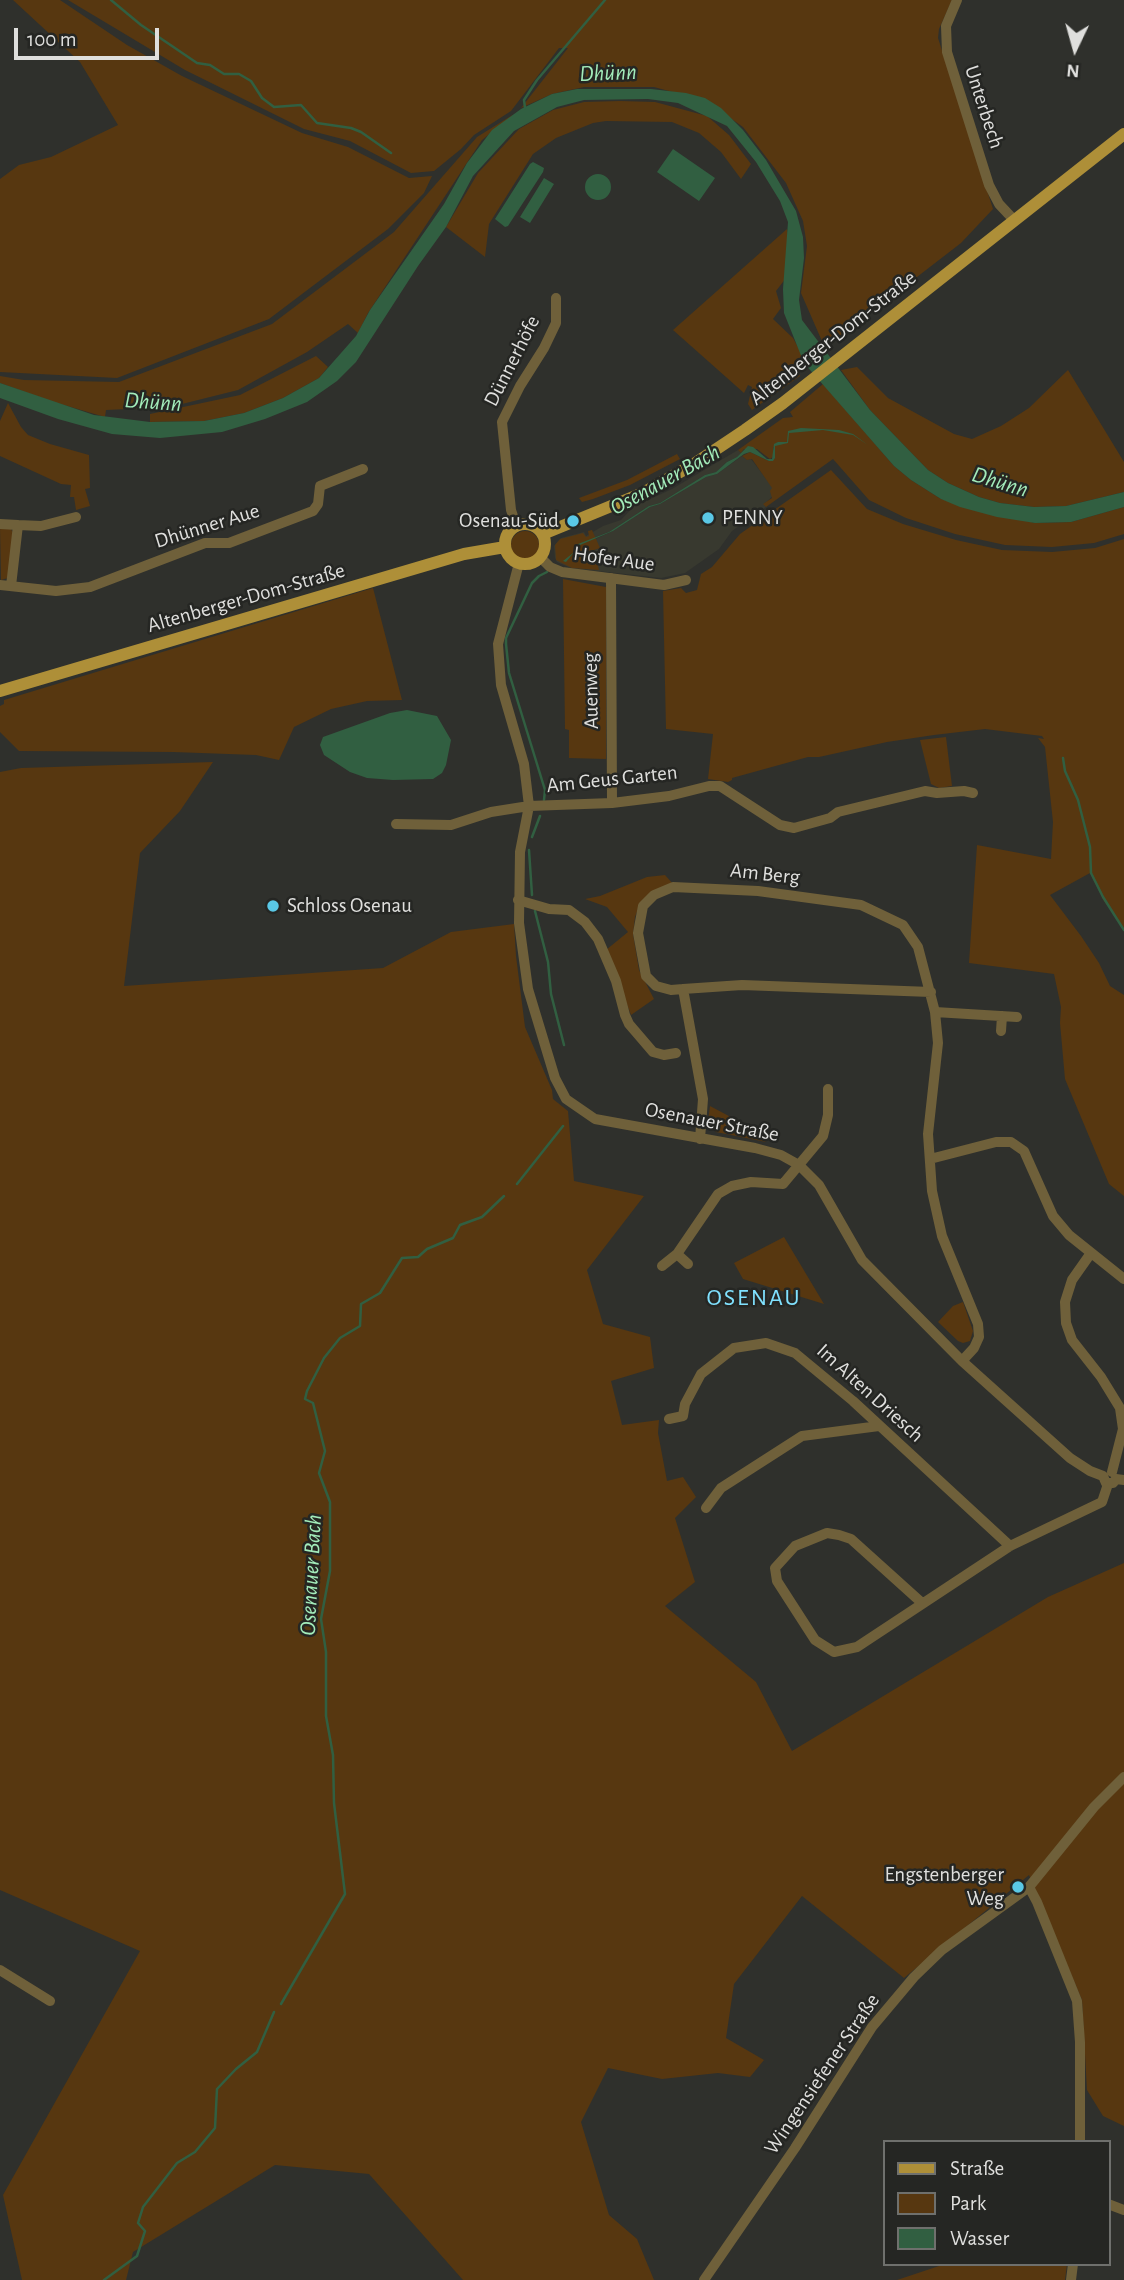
<!DOCTYPE html>
<html>
<head>
<meta charset="utf-8">
<style>
  body { margin:0 }
  #map { position:relative; width:1124px; height:2280px; overflow:hidden; background:#2f302c; font-family:"Alegreya Sans",sans-serif }
  canvas { display:block }
  .legend { position:absolute; left:883px; top:2140px; width:228px; height:126px; box-sizing:border-box; background:#252623; border:2px solid #6f706d; margin:0; padding:9px 12px; list-style:none; font-size:21px; color:#dfdfdd }
  .legend li { display:flex; align-items:center; gap:14px; height:35px }
  .legend b { width:35px; border:2px solid #6f706d }
  .north { position:absolute; left:1040px; top:14px; width:70px; height:70px; -webkit-text-stroke:5px #252623; paint-order:stroke; rotate:185deg; font-size:19px; font-weight:700; line-height:28px; text-align:center; color:#dfdfdd }
  .north::after { content:''; display:block; margin:auto; width:24px; height:32px; background:#dfdfdd; clip-path:polygon(50% 0,100% 100%,50% 72%,0 100%) }
  .scale { position:absolute; left:14px; top:28px; width:145px; height:32px; box-sizing:border-box; border:4px solid #dfdfdd; border-top:0; padding-left:9px; font-size:21px; line-height:24px; white-space:nowrap; color:#dfdfdd; -webkit-text-stroke:5px #252623; paint-order:stroke }
</style>
</head>
<body>
<div id="map">
<canvas width="1124" height="2280"></canvas>
<ul class="legend">
<li><b style="height:9px;background:#ae8f38"></b>Straße</li>
<li><b style="height:19px;background:#573710"></b>Park</li>
<li><b style="height:19px;background:#315f41"></b>Wasser</li>
</ul>
<div class="north">N</div>
<div class="scale">100 m</div>
</div>
<script>
const g = document.querySelector('canvas').getContext('2d');
g.lineJoin = 'round';
function fillPath(path, color) { g.fillStyle = color; g.fill(path, 'evenodd'); }
const shape = rows => new Path2D(rows.map(r => 'M' + r).join(''));
function trace(path, color, width, dash) { g.strokeStyle = color; g.lineWidth = width; g.lineCap = dash ? 'butt' : 'round'; g.setLineDash(dash || []); g.stroke(path); }
function label(font, color, halo, rows, align = 'center') {
  g.font = font + ' "Alegreya Sans",sans-serif'; g.lineWidth = 5; g.setLineDash([]); g.textBaseline = 'middle'; g.strokeStyle = halo; g.fillStyle = color; for (const [text, x, y, turn = 0] of rows) {
    g.save(); g.translate(x, y); g.rotate((+turn || 0) * Math.PI / 180); g.textAlign = isNaN(turn) ? turn : align; if (halo) g.strokeText(text, 0, 0); g.fillText(text, 0, 0); g.restore();
  }
}
fillPath(shape([
  [738,450,741,453,737,457,727,462,716,472,705,475,660,503,649,506,609,532,578,544,579,546,613,531,650,507,660,504,706,477,717,474,742,456,747,460,751,459,773,488,772,497,764,504,766,507,732,531,719,549,685,573,661,578,571,568,557,562,555,558,554,546,561,538,584,532,586,536,603,526,621,520,633,507,672,489]
]), '#38392f');
fillPath(shape([
  [13,0,60,0,127,45,182,76,302,133,348,147,409,178,432,176,424,193,388,229,269,319,117,378,0,372,0,179,19,165,51,157,118,125,80,62],
  [68,0,952,0,939,29,938,38,993,209,961,243,825,348,801,293,807,246,803,221,786,183,743,127,706,101,654,87,584,87,552,94,521,108,568,48,559,48,511,111,474,135,461,149,434,171,411,173,350,141,304,129,185,70],
  [620,101,655,102,707,116,729,135,751,164,741,179,721,152,699,133,672,122,606,121,593,123,556,138,533,154,489,224,485,257,446,227,478,173,519,129,553,110,584,102],
  [514,114,482,140,368,313,358,333,348,324,307,352,238,390,170,407,106,410,105,417,50,401,0,383,0,376,24,380,119,382,272,324,394,232,477,137],
  [787,229,791,249,786,278,776,291,781,308,773,319,793,338,804,358,795,366,800,376,752,410,748,404,752,387,748,385,744,393,673,330],
  [316,356,328,367,319,378,283,398,244,413,204,421,150,422,150,414,240,395],
  [857,367,888,398,954,434,972,439,1001,426,1029,408,1068,370,1124,462,1124,492,1066,506,1034,507,1000,503,979,497,948,483,928,470,870,410,841,370],
  [823,384,894,466,911,480,941,499,1035,523,1071,522,1124,507,1124,534,1094,543,1052,547,1005,545,955,534,906,518,869,500,833,459,766,507,763,504,772,498,770,491,772,488,752,459,747,460,742,456,750,452,769,461,775,458,774,446,779,443,778,442,773,448,774,456,770,459,757,449,744,449,741,453,738,450,783,418,793,417,790,412],
  [8,403,21,427,28,435,50,444,89,455,90,488,85,489,90,506,76,510,74,497,70,497,71,485,61,484,0,456,0,421],
  [677,454,680,459,630,485,593,499,582,502,579,498,627,480],
  [831,470,867,509,903,524,956,540,1002,550,1052,552,1095,548,1124,539,1124,928,1104,901,1090,873,1050,895,1081,936,1099,963,1110,986,1124,995,1124,1196,1109,1184,1065,1079,1060,1023,1061,1007,1054,974,969,963,977,845,1051,859,1053,822,1045,747,1038,738,1044,739,1042,736,985,729,934,735,887,742,819,757,808,757,732,778,732,780,728,782,708,779,713,734,666,729,663,591,681,588,686,593,697,590,701,574,712,567,740,534],
  [0,527,11,529,13,533,8,578,1,580],
  [592,530,600,548,594,550,599,570,572,568,556,560,555,545,560,539,583,533,586,537,589,536,588,531],
  '511 545a14 14 0 1 1 28 0a14 14 0 1 1-28 0Z',
  [563,579,606,587,606,759,569,758,569,730,565,729],
  [373,588,402,700,367,701,331,709,294,727,279,760,256,755,173,752,19,751,0,732,0,706,4,704,4,700],
  [946,737,952,786,939,788,931,784,920,740],
  [213,762,180,811,140,853,124,986,383,968,451,932,514,924,516,956,525,1027,552,1090,553,1099,568,1111,574,1181,644,1196,587,1270,603,1324,650,1337,654,1368,611,1381,622,1425,659,1420,658,1433,667,1481,683,1477,696,1497,675,1518,695,1582,665,1606,756,1682,792,1751,1048,1597,1124,1563,1124,2126,1103,2116,1087,2090,1082,2000,1029,1875,904,1978,802,1896,734,1984,726,2038,764,2060,750,2077,718,2073,662,2079,608,2068,581,2122,609,2215,637,2239,654,2280,463,2280,369,2174,275,2165,133,2252,126,2280,22,2280,3,2195,140,1951,0,1890,0,772,21,768],
  [665,875,674,885,640,904,635,917,633,934,639,970,654,999,631,1015,606,950,628,932,607,907,585,899,600,896,647,877],
  [710,1106,742,1123,740,1128,759,1136,766,1142,716,1132,708,1121],
  [784,1237,824,1304,743,1279,734,1263],
  [963,1302,973,1331,970,1341,963,1343,958,1341,938,1322,953,1306],
  [945,2264,1067,2264,1065,2280,897,2280]
]), '#573710');
fillPath(shape([
  [577,89,651,89,686,93,705,98,721,108,743,130,766,160,796,211,803,237,804,258,799,300,802,320,870,410,928,470,948,483,979,497,1000,503,1034,507,1066,506,1124,492,1124,507,1071,522,1035,523,997,517,960,507,941,499,911,480,894,466,804,363,784,313,783,289,788,222,780,201,756,162,727,126,678,103,648,99,584,100,557,107,514,131,473,176,446,227,418,266,356,362,337,381,307,402,265,419,222,432,160,438,112,434,58,419,0,398,0,383,94,415,150,422,204,421,244,413,283,398,319,378,356,336,370,310,444,204,467,163,492,130,521,109,552,94],
  [673,149,715,178,699,201,657,172],
  [533,162,544,168,543,172,508,226,505,227,495,219,530,164],
  '585 187a13 13 0 1 1 26 0a13 13 0 1 1-26 0Z',
  [544,178,554,184,530,223,520,217],
  [801,428,839,430,853,434,868,445,853,435,823,430,789,433,788,443,775,446,775,458,773,461,769,461,750,452,744,454,717,474,706,477,660,504,650,507,613,531,580,545,566,562,563,561,573,553,578,544,609,532,649,506,660,503,705,475,716,472,727,462,737,457,748,446,753,447,767,459,772,459,774,444,778,442,787,442,788,431],
  [407,710,437,716,451,740,446,765,442,773,433,779,393,780,367,778,350,772,324,755,320,745,323,737,390,713]
]), '#315f41');
trace(shape([
  [111,0,141,25,197,63,210,65,224,74,239,74,251,81,262,98,274,107,301,105,317,123,351,128,361,132,391,153],
  [525,108,524,100,537,80,605,0],
  [1063,758,1065,771,1078,800,1090,847,1091,873,1103,897,1124,930],
  [544,800,545,790,509,673,506,644,506,638,532,583,539,576,547,572],
  [532,837,540,816],
  [529,850,532,895],
  [535,911,548,962,551,994,564,1045],
  [517,1184,563,1126],
  [281,2004,345,1894,334,1803,333,1755,326,1716,326,1652,321,1619,330,1571,330,1502,319,1473,325,1451,313,1403,305,1399,307,1391,324,1358,340,1338,360,1326,361,1304,380,1293,402,1258,418,1257,427,1249,453,1238,460,1225,482,1217,504,1196],
  [104,2280,137,2256,145,2231,138,2223,143,2207,177,2163,195,2152,215,2128,217,2089,236,2069,257,2052,274,2012]
]), '#315f41', 2.5);
trace(shape([
  [957,0,946,26,947,52,989,185,999,204,1014,220],
  [0,524,18,525],
  [516,525,511,510,502,422,520,386,544,348,556,323,556,298],
  [541,558,550,567,562,572,664,585,686,580],
  [519,563,498,644,501,685,524,764,529,806,520,852,519,923,528,989,555,1078,566,1099,595,1119,755,1148,781,1155,799,1165,819,1185,862,1260,962,1361,1070,1458,1090,1471,1103,1476,1106,1483,1113,1483,1116,1479,1124,1480],
  [611,578,612,803],
  [0,585,56,591,90,587,205,543,229,543,313,511,318,504,320,486,363,469],
  [11,586,18,525,41,526,76,517],
  [396,824,451,825,491,812,529,806,612,803,669,796,709,786,720,786,780,825,794,828,830,818,838,812,925,791,937,793,964,791,973,793],
  [518,900,549,909,569,910,585,922,598,939,616,981,625,1015,629,1024,653,1052,664,1055,676,1053],
  [683,989,671,990,656,986,646,976,638,933,643,906,654,895,673,887,758,891,861,905,903,925,918,947,935,1012,938,1043,928,1134,932,1191,942,1236,978,1324,979,1337,974,1348,962,1361],
  [935,1012,1017,1017],
  [1001,1031,1002,1016],
  [700,1139,703,1099,683,989,742,985,931,992],
  [930,1159,996,1142,1011,1142,1024,1151,1053,1216,1069,1235,1124,1279],
  [1091,1253,1072,1280,1065,1302,1066,1323,1072,1340,1101,1377,1120,1408,1123,1429,1112,1472],
  [677,1254,688,1264],
  [662,1266,677,1254,718,1194,732,1186,751,1182,783,1184,823,1136,828,1115,828,1089],
  [669,1419,683,1416,685,1404,701,1374,734,1348,766,1343,795,1353,853,1401,1010,1546],
  [706,1508,721,1488,802,1436,879,1426],
  [922,1603,851,1539,839,1535,827,1533,795,1546,775,1568,777,1581,815,1640,834,1652,857,1647,1010,1546,1102,1502,1108,1484],
  [1029,1887,1037,1902,1077,2001,1080,2042,1080,2142],
  [0,1970,50,2001],
  [1108,2204,1124,2210],
  [704,2280,795,2148,872,2027,914,1977,942,1950,1029,1887,1094,1807,1124,1777],
  [1071,2280,1073,2264]
]), '#6f603a', 10);
trace(shape([
  '505 544a20 20 0 1 1 40 0a20 20 0 1 1-40 0Z',
  [543,534,643,493,694,464,745,430,783,403,1124,134],
  [0,691,464,554,505,547]
]), '#ae8f38', 12);
for (const [x, y, r, color] of [
  [708,518,7,"#5ac8e6"],
  [573,521,7,"#5ac8e6"],
  [273,906,7,"#5ac8e6"],
  [1018,1887,7,"#5ac8e6"]
]) { const dot = new Path2D(); dot.arc(x, y, r, 0, 2 * Math.PI); g.fillStyle = color; g.fill(dot); trace(dot, '#252623', 2.5); }
label('21px', '#dfdfdd', '#252623', [
  ["Unterbech",984,107,72],
  ["Altenberger-Dom-Straße",833,338,-38],
  ["Dünnerhöfe",512,361,-63],
  ["Dhünner Aue",207,526,-17],
  ["Hofer Aue",614,559,8],
  ["Altenberger-Dom-Straße",246,598,-16],
  ["Auenweg",591,691,-91],
  ["Am Geus Garten",612,779,-6],
  ["Am Berg",765,874,6],
  ["Osenauer Straße",712,1122,11],
  ["Im Alten Driesch",870,1393,42],
  ["Wingensiefener Straße",822,2074,-56]
]);
label('21px', '#dfdfdd', '#252623', [
  ["PENNY",722,518],
  ["Osenau-Süd",559,521,"right"],
  ["Schloss Osenau",287,906],
  ["Engstenberger",1004,1875,"right"],
  ["Weg",1004,1899,"right"]
], 'left');
label('italic 23px', '#a3ecba', '#252623', [
  ["Dhünn",608,73,-2],
  ["Dhünn",153,402,4],
  ["Osenauer Bach",665,480,-29],
  ["Dhünn",1000,482,17],
  ["Osenauer Bach",311,1575,-87]
]);
g.letterSpacing = '2px';
label('24px', '#80e1fe', '#252623', [
  ["OSENAU",754,1298]
]);
g.letterSpacing = '0px';
</script>
</body>
</html>
